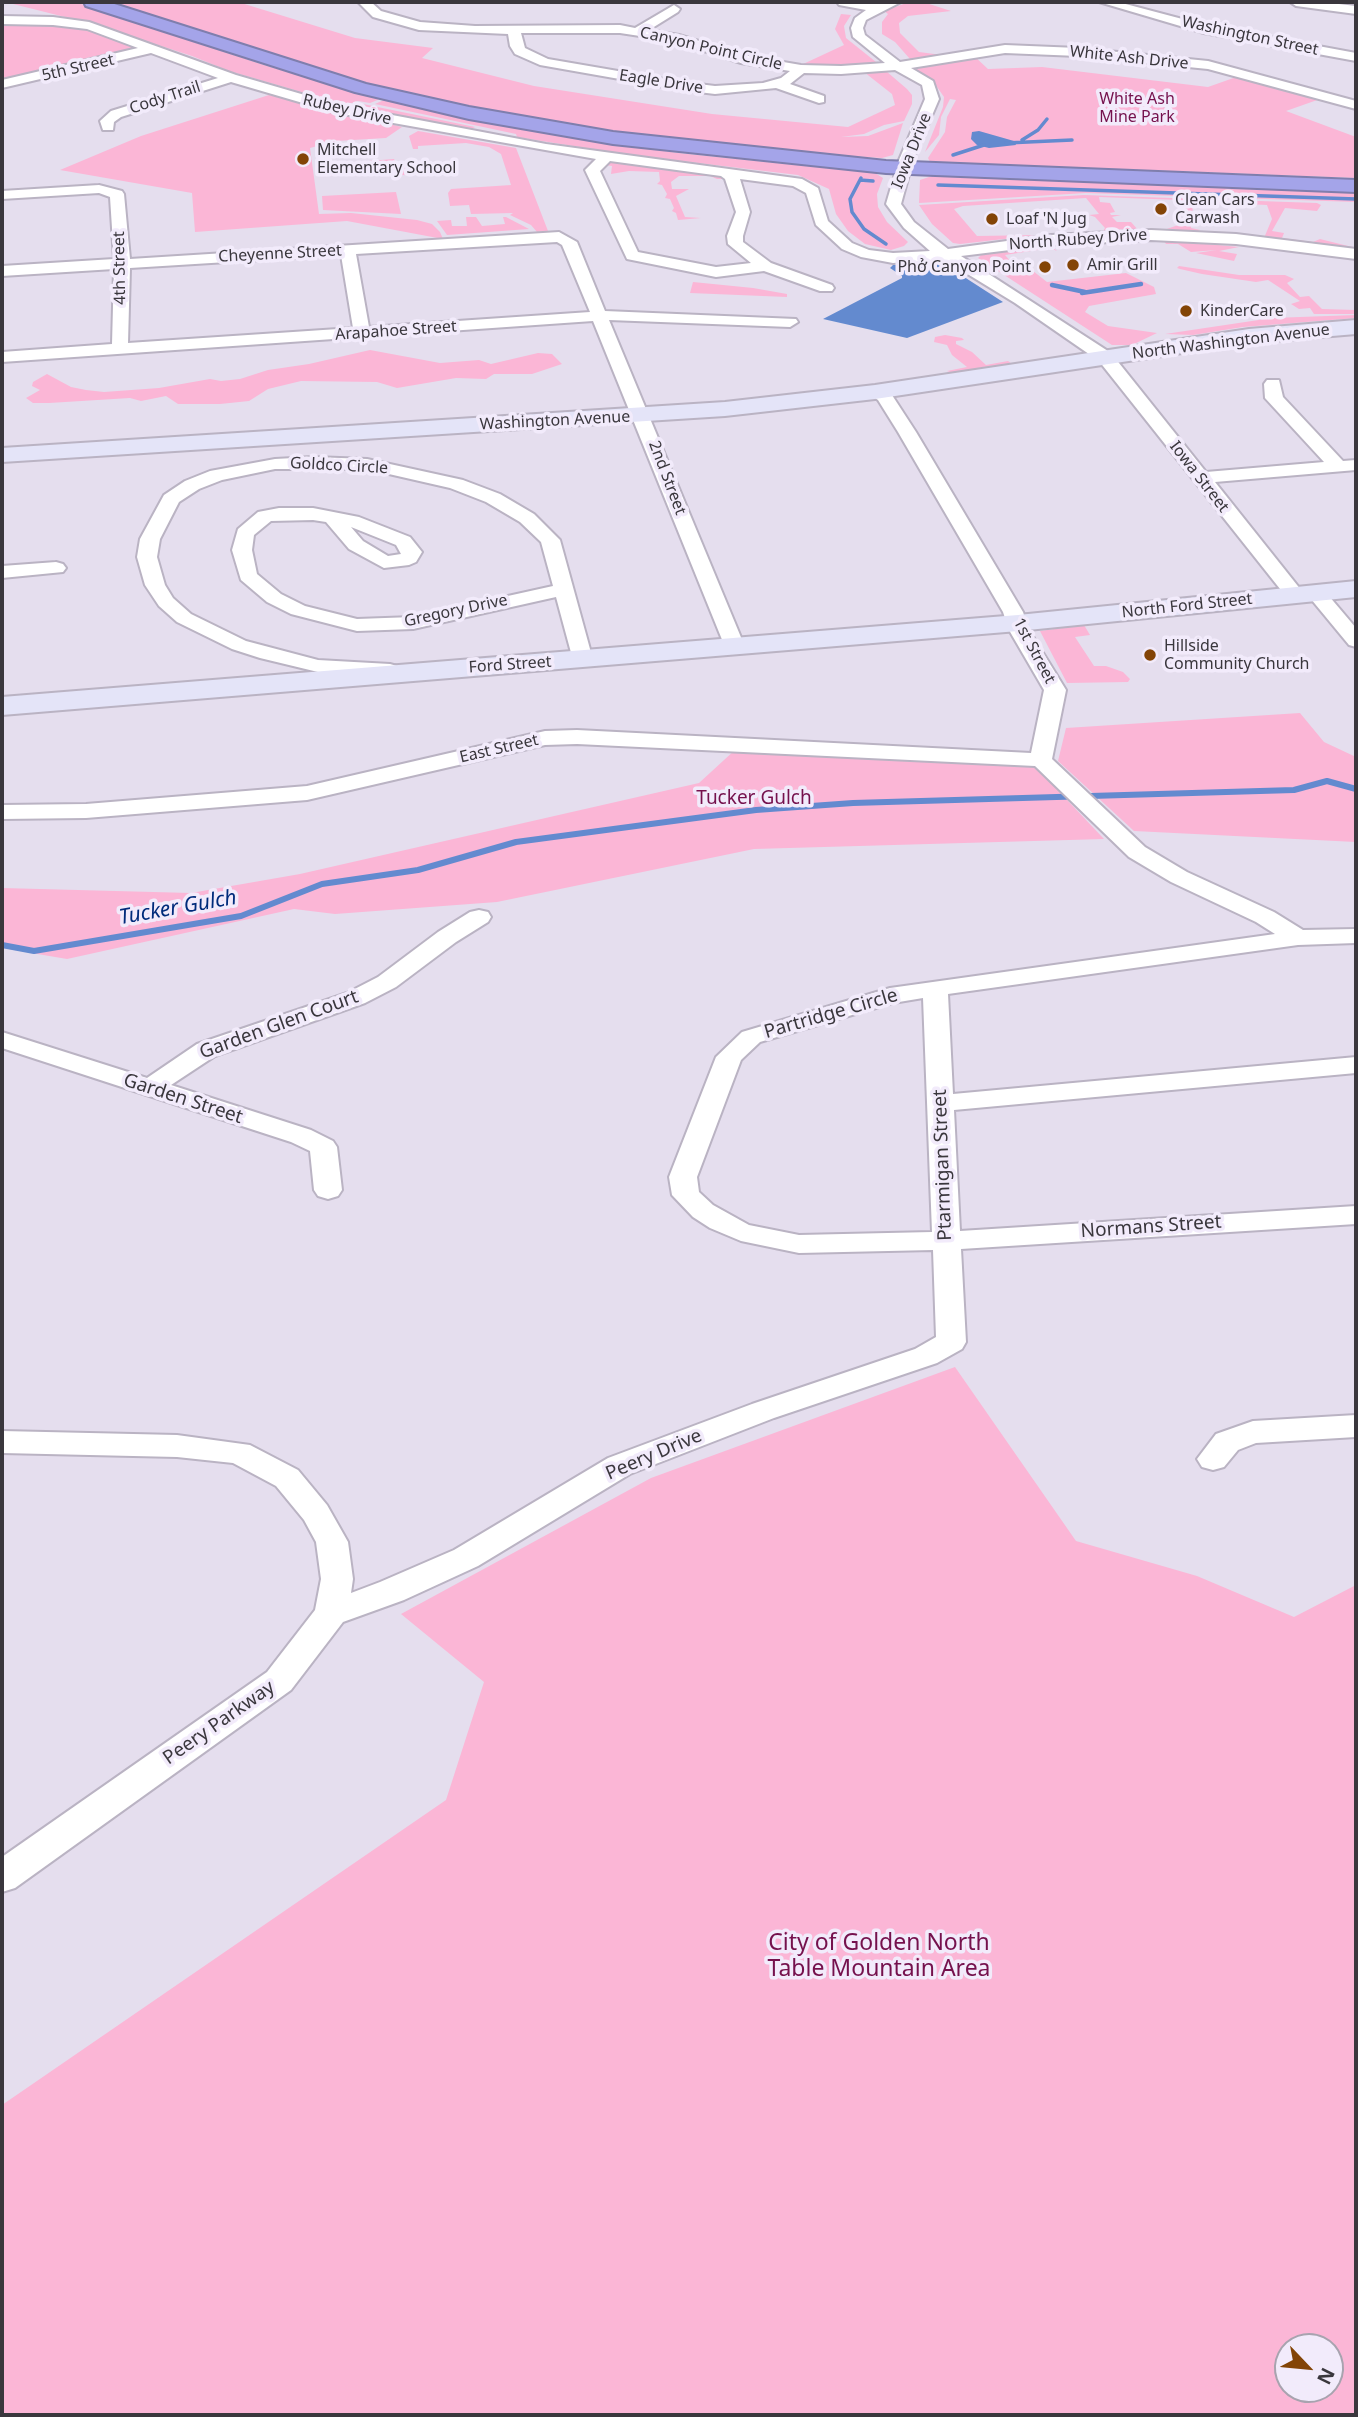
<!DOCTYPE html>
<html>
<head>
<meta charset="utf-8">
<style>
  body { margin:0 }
  #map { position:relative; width:1358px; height:2417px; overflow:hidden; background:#e5deee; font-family:"Noto Sans",sans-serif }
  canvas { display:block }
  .frame { position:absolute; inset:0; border:4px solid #3a373d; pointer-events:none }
  .north { position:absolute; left:1274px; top:2333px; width:70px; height:70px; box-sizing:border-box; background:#f2ebfb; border:2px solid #a8a3af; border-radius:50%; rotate:116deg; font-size:19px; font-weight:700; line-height:28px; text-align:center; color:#3a373d }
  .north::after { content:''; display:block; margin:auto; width:24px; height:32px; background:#834406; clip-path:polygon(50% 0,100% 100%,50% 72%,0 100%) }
</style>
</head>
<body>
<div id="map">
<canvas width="1358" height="2417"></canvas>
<div class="frame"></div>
<div class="north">N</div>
</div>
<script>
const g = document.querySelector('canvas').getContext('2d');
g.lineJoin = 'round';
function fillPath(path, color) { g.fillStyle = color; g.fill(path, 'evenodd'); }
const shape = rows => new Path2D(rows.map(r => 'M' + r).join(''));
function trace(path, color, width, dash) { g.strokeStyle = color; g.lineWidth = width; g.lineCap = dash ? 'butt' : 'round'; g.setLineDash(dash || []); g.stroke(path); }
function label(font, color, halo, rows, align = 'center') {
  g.font = font + ' "Noto Sans",sans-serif'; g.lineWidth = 7; g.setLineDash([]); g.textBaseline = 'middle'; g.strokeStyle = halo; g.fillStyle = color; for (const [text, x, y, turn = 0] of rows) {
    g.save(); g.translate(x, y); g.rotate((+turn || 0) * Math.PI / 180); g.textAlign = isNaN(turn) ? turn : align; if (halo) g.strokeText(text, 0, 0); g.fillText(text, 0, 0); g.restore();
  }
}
fillPath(shape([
  [5,2,75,2,264,65,380,99,370,103,358,101,346,105,229,71,192,56,93,24],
  [111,2,238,2,355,38,433,48,422,58,534,86,712,114,848,127,895,105,892,94,864,72,879,71,886,71,907,89,912,95,912,104,904,121,884,125,864,134,841,137,868,136,903,123,893,155,882,158,787,152,627,134,499,113,372,85,289,61],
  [909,2,923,2,951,11,908,16,899,23,900,33,919,52,942,55,910,59,895,42,882,34,882,22,888,14,884,11],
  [841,14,851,15,844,26,846,38,876,62,852,66,801,65,844,45,835,29],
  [2,22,36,22,87,29,138,46,54,70,2,80],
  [973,55,988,69,1042,67,1208,87,1242,75,1320,99,1286,111,1356,137,1356,178,930,162,928,158,945,132,947,117,956,100,950,99,941,117,939,135,925,152,943,107,944,97,935,84,916,69],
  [269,95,402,127,386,138,336,141,310,148,319,214,351,213,417,220,432,224,440,232,443,239,347,221,195,232,192,193,60,170,141,136],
  [384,100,462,118,588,140,678,153,875,173,883,178,877,194,878,207,887,222,908,242,904,246,891,250,865,244,848,231,836,214,829,189,798,175,623,154,517,137,516,134,375,104],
  [358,103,475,127,471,129,435,123,349,106],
  [418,131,516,148,548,231,537,232,531,225,510,215,513,213,471,214,469,205,450,206,448,193,451,189,511,185,501,154,489,147,466,143,418,146,418,149,413,149,409,136],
  [394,159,396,163,406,166,408,175,318,176,316,165],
  [608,162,678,171,726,177,725,179,717,179,710,176,679,176,671,182,672,189,689,189,676,196,685,217,701,218,678,220,676,213,672,211,674,208,670,199,665,198,667,194,662,185,657,184,660,181,659,172,629,171,611,174,612,166,605,165],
  [932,176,1356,191,1356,202,1086,193,919,203,920,180],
  [396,192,401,214,323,210,322,196],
  [1084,195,1317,203,1321,205,1317,211,1285,208,1272,231,1284,233,1282,238,1313,242,1320,239,1356,248,1264,238,1272,219,1267,205,1202,202,1202,206,1193,205,1191,228,1200,230,1194,233,1161,231,1184,223,1185,209,1180,200,1099,197,1100,202,1110,203,1115,212,1110,213,1111,215,1121,215,1112,217,1117,222,1131,222,1139,231,1103,231,1105,228,1095,217,1089,215,1099,214,1086,198,963,206,954,209,977,236,1039,235,960,244,953,243,932,224,919,205],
  [466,217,476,217,482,226,505,224,503,217,506,217,529,229,447,235,437,221,451,220,452,226,467,226],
  [1177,238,1187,242,1239,247,1219,251,1237,254,1234,261,1196,253,1217,250,1191,252,1178,244,1166,244,1164,241],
  [1050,245,1057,251,1050,248,1005,255,1012,263,1028,267,1047,282,1126,273,1154,287,1156,294,1089,306,1085,312,1108,326,1157,333,1132,345,1112,345,978,258,981,255],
  [1179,266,1239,275,1285,275,1294,279,1287,283,1300,297,1309,296,1322,309,1356,310,1356,314,1314,314,1310,308,1299,309,1291,304,1300,301,1268,280,1256,282,1202,274,1180,269,1177,268],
  [693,282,753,288,787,294,787,297,690,293],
  [1356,315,1356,318,1243,327,1193,335,1165,334,1272,318],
  [945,335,962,338,964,340,956,341,956,344,972,352,986,365,1008,361,1015,366,958,375,947,371,967,367,952,355,947,345,934,342,935,337],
  [370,350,440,363,479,360,491,364,538,353,552,354,562,364,532,374,494,374,486,379,456,378,397,388,377,382,301,381,268,389,249,401,220,404,178,404,166,396,141,401,130,398,49,403,33,403,26,398,40,390,32,386,33,382,47,374,71,387,86,390,104,392,159,388,210,379,221,381,240,379,268,370,309,364],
  [1084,625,1090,635,1075,637,1094,666,1106,666,1123,672,1130,679,1128,682,1067,683,1040,631],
  [1300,713,1324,742,1356,757,1356,842,1134,831,1058,761,1066,728],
  [736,749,1035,766,1104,839,754,849,497,902,335,914,294,909,67,959,2,948,2,888,191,893,300,874,699,783],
  [955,1367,1076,1541,1197,1576,1294,1617,1356,1585,1356,2415,2,2415,2,2105,446,1800,484,1682,401,1614,651,1478],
  [1288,2347,1330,2347,1330,2389,1288,2389]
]), '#fbb6d6');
fillPath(shape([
  [979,131,1014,141,1016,145,989,148,977,145,971,139,972,132],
  [932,262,944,264,1003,302,907,338,823,319,902,278,902,276,890,268,893,265]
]), '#638acf');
trace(shape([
  [1022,140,1038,130,1047,119],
  [1006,143,1072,140],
  [953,155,984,145],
  [861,178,850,199,852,212,864,229,886,244],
  [860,180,873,181],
  [938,185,1356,199]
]), '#638acf', 3.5);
trace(shape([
  [1052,285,1085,292],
  [1082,293,1141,284]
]), '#638acf', 4.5);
trace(shape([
  [2,945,34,951,241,916,322,884,418,870,516,842,756,810,853,803,1294,790,1327,781,1356,789]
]), '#638acf', 6);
const street = shape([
  [358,2,371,2,381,11,420,22,475,26,620,25,635,28,674,5,680,9,678,12,649,30,679,35,748,56,801,65,841,66,885,63,853,37,851,28,855,18,866,10,839,5,837,2,877,4,901,2,866,20,863,28,865,35,900,62,1005,45,1078,48,1208,61,1356,101,1356,109,1208,69,1078,56,1005,53,911,68,933,81,939,99,913,160,901,204,914,222,948,249,1051,235,1151,230,1236,234,1356,249,1356,259,1236,244,1151,240,1051,245,961,256,1111,353,1206,472,1324,462,1265,398,1264,384,1267,380,1279,380,1283,397,1343,461,1356,460,1356,470,1215,482,1305,595,1302,599,1295,601,1288,599,1099,361,1015,303,943,259,893,263,861,257,842,249,816,225,806,193,793,186,740,179,750,212,743,236,743,242,771,263,832,285,834,288,832,291,820,291,764,271,716,277,627,259,585,170,596,159,337,113,231,82,121,117,114,122,113,130,103,130,100,121,111,111,218,78,151,53,2,88,2,80,138,48,87,29,53,25,2,24,2,16,53,17,89,22,236,75,339,105,546,144,802,179,818,188,828,221,852,243,869,250,893,253,930,251,904,228,886,204,899,160,925,99,922,85,895,70,841,74,804,73,790,84,824,96,824,102,819,103,776,88,715,94,682,90,540,65,515,54,510,46,508,34,419,30,373,17,358,2],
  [521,33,620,33,673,41,741,63,790,71,781,78,763,83,715,86,682,82,548,59,525,48,521,33],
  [610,161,721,176,725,179,736,212,727,236,728,244,751,263,716,267,638,252,600,171,610,161],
  [1099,2,1118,2,1205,25,1356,53,1356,61,1204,33,1099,2],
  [1290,2,1322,2,1356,6,1356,14,1296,6,1290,2],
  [99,185,122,191,124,194,130,259,559,232,577,242,605,311,796,319,798,322,790,327,609,320,745,647,742,651,728,651,725,647,593,321,2,362,2,352,112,344,114,269,2,276,2,266,114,259,110,197,99,193,2,199,2,191,99,185],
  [557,242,562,245,590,312,369,327,356,254,557,242],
  [341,255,353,328,128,343,130,268,341,255],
  [875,387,890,392,916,432,1023,612,1029,630,1066,690,1052,759,1145,847,1187,872,1274,912,1303,930,1356,929,1356,943,1298,945,948,994,953,1094,1356,1057,1356,1073,954,1110,960,1231,1356,1206,1356,1224,961,1249,966,1342,962,1349,937,1363,774,1418,630,1474,478,1566,404,1600,343,1622,291,1690,15,1888,2,1892,2,1857,267,1672,315,1610,321,1579,316,1542,304,1520,276,1486,233,1463,177,1457,2,1453,2,1431,177,1435,250,1445,298,1470,327,1505,348,1542,353,1579,351,1593,380,1582,454,1550,608,1458,752,1404,915,1349,936,1337,933,1250,799,1253,741,1241,710,1228,693,1217,672,1195,669,1177,716,1057,742,1032,890,988,1275,934,1256,922,1171,882,1129,857,1035,766,577,744,545,745,307,800,86,818,2,819,2,805,86,804,307,786,545,731,577,730,1031,753,1044,690,1009,630,1003,612,898,432,878,400,866,392,875,387],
  [923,998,932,1232,799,1235,749,1225,713,1205,699,1192,697,1177,741,1060,760,1042,893,1003,923,998],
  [313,457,367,459,463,480,500,494,534,514,560,540,593,660,590,664,576,664,573,660,556,597,413,629,357,631,291,614,267,602,241,580,232,550,238,529,258,512,279,508,313,508,359,517,410,537,422,552,416,562,409,565,384,568,349,549,326,522,313,520,271,521,254,535,252,550,257,574,281,594,305,606,357,619,413,617,553,586,541,542,520,522,486,502,450,488,367,469,275,469,222,480,199,489,179,502,160,539,157,557,165,585,173,598,191,614,246,641,318,660,390,664,397,666,400,670,397,674,318,672,260,658,232,649,177,622,159,606,145,585,137,557,140,539,164,495,185,481,210,471,275,459,313,457],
  [351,527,396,545,401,554,388,556,363,541,351,527],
  [56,562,63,564,66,568,63,572,2,578,2,566,56,562],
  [1316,587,1323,589,1356,628,1356,647,1349,645,1306,593,1309,589,1316,587],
  [479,910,488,912,491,917,488,922,456,942,396,987,365,1003,215,1056,171,1085,311,1130,333,1141,337,1147,342,1190,338,1196,328,1199,318,1196,314,1190,310,1151,291,1142,2,1048,2,1032,147,1078,197,1044,347,993,378,977,438,932,470,912,479,910],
  [1356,1415,1356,1437,1256,1443,1238,1450,1224,1467,1213,1470,1202,1467,1197,1459,1216,1434,1253,1421,1356,1415]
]);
const secondary = shape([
  [1356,320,1356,334,1249,343,875,399,725,416,2,462,2,448,725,402,875,385,1249,329,1356,320],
  [1356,581,1356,597,1018,631,2,715,2,697,1018,615,1356,581]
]);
const highway = shape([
  [84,2,108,2,366,84,469,107,613,132,886,161,1356,180,1356,192,886,173,613,144,469,119,355,92,86,6,84,2]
]);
trace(street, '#bab3c3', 4);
trace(secondary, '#bab3c3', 4);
trace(highway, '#7f7ead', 4);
fillPath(street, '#fff');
fillPath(secondary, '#e4e4f8');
fillPath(highway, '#a4a4e9');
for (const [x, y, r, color] of [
  [303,159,7,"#834406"],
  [1161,209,7,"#834406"],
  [992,219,7,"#834406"],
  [1073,265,7,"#834406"],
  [1045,267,7,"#834406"],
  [1186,311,7,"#834406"],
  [1150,655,7,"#834406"]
]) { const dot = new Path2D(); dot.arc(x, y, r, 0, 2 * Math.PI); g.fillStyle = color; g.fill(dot); trace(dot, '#f2ebfb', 2.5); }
label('16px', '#3a373d', '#f2ebfb', [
  ["Washington Street",1250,36,12],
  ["Canyon Point Circle",711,49,13],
  ["White Ash Drive",1129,58,6],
  ["5th Street",78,68,-13],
  ["Eagle Drive",661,82,9],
  ["Cody Trail",165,98,-18],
  ["Rubey Drive",347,110,13],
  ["Iowa Drive",912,151,-68],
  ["North Rubey Drive",1078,240,-4],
  ["Cheyenne Street",280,254,-3],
  ["4th Street",120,268,-91],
  ["Arapahoe Street",396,331,-4],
  ["North Washington Avenue",1231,342,-7],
  ["Washington Avenue",555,421,-3],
  ["Goldco Circle",339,466,3],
  ["Iowa Street",1199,477,52],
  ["2nd Street",667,478,69],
  ["North Ford Street",1187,606,-6],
  ["Gregory Drive",456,611,-12],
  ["1st Street",1034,651,62],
  ["Ford Street",510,665,-4],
  ["East Street",499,749,-13]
]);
label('16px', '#75114d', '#f2ebfb', [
  ["White Ash",1137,99],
  ["Mine Park",1137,117]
]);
label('16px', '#3a373d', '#f2ebfb', [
  ["Mitchell",317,150],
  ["Elementary School",317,168],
  ["Clean Cars",1175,200],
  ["Carwash",1175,218],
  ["Loaf 'N Jug",1006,219],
  ["Amir Grill",1087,265],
  ["Phở Canyon Point",1031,267,"right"],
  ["KinderCare",1200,311],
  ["Hillside",1164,646],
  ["Community Church",1164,664]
], 'left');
label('19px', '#75114d', '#f2ebfb', [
  ["Tucker Gulch",754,799]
]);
label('19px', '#3a373d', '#f2ebfb', [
  ["Partridge Circle",831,1014,-16],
  ["Garden Glen Court",279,1025,-20],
  ["Garden Street",183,1099,18],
  ["Ptarmigan Street",943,1165,-92],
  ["Normans Street",1151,1227,-4],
  ["Peery Drive",654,1455,-23],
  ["Peery Parkway",219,1723,-35]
]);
label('italic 21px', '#002b7b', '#f2ebfb', [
  ["Tucker Gulch",178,908,-10]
]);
label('23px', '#75114d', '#f2ebfb', [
  ["City of Golden North",879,1943],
  ["Table Mountain Area",879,1969]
]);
</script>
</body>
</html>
